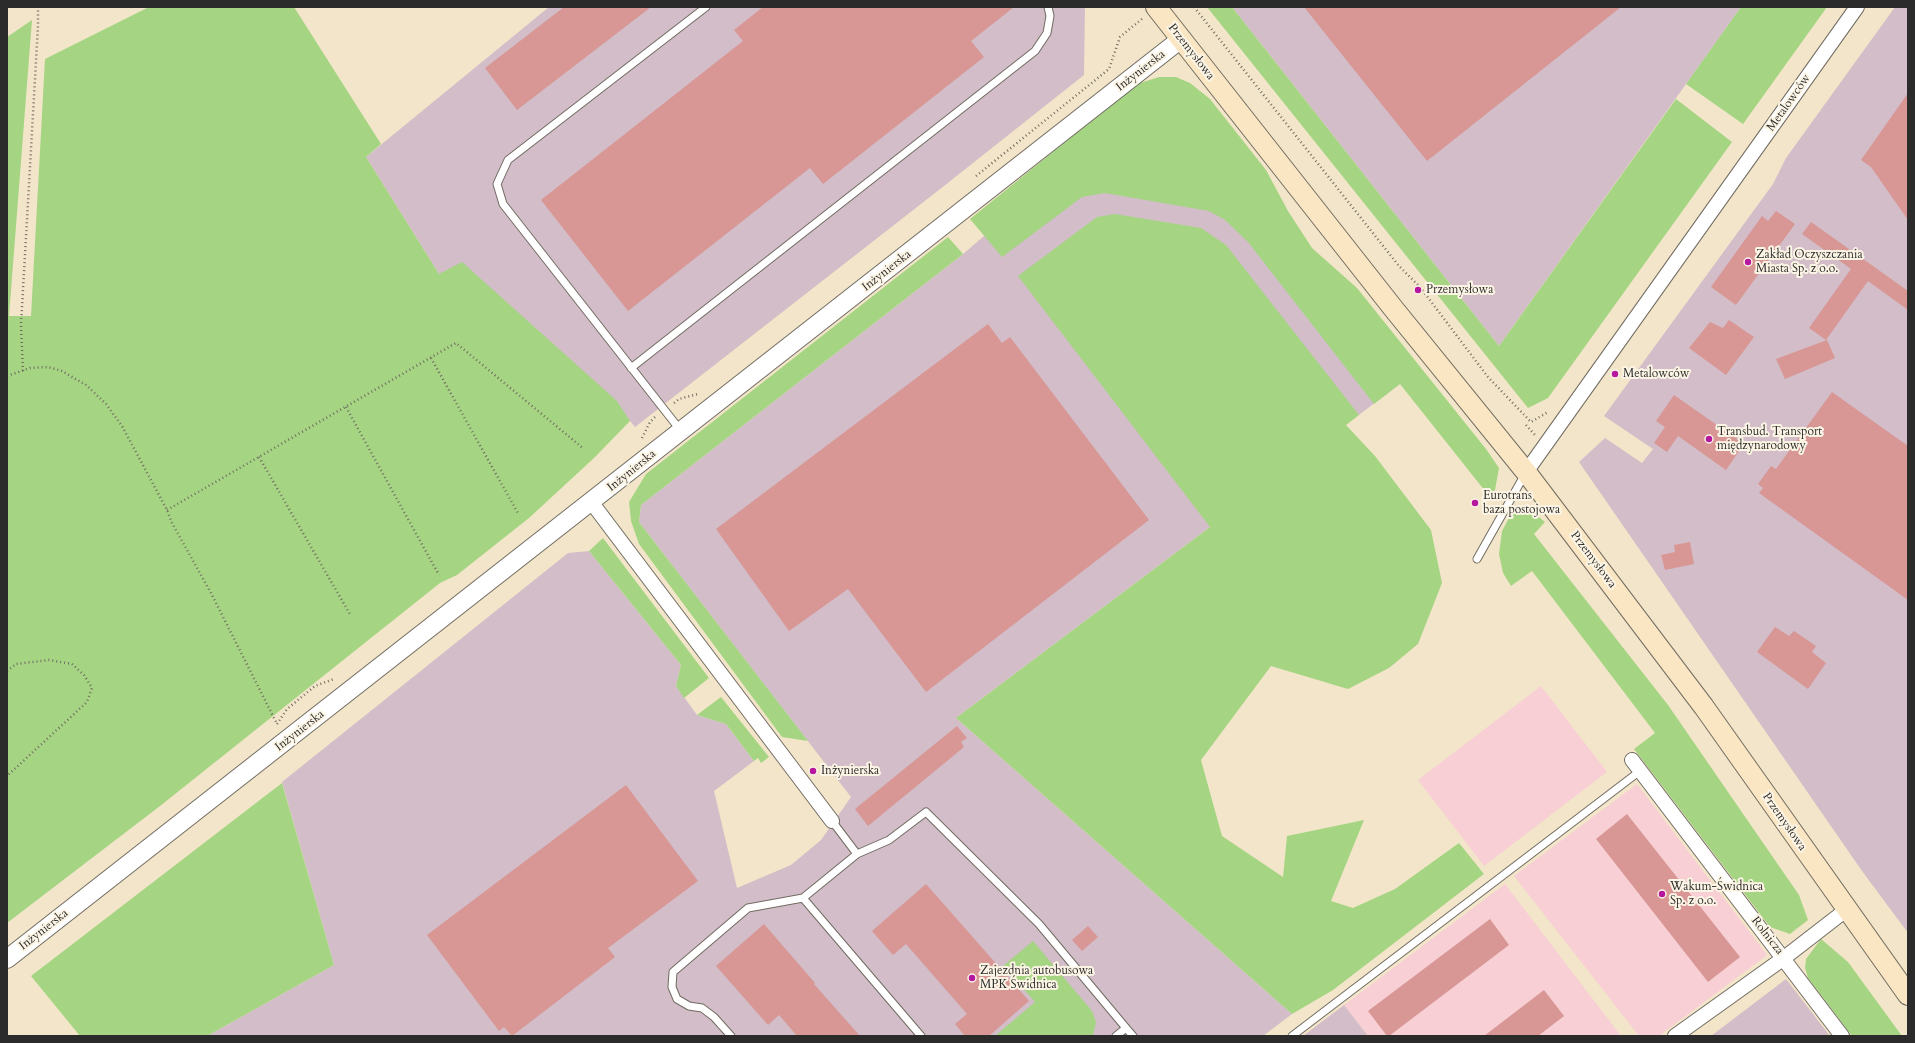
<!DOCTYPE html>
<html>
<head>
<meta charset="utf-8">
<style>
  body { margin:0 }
  #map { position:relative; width:1915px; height:1043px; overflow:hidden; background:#f3e5c9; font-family:Cardo,serif }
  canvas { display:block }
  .frame { position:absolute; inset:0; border:8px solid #2b2b2b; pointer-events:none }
</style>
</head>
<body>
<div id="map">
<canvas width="1915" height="1043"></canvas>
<div class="frame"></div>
</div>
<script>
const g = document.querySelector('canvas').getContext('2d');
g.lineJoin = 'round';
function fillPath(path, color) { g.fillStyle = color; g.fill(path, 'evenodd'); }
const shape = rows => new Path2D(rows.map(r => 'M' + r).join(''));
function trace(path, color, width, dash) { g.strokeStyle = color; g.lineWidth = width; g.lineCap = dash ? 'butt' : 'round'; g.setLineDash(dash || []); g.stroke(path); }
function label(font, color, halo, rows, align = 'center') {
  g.font = font + ' Cardo,serif'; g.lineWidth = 4; g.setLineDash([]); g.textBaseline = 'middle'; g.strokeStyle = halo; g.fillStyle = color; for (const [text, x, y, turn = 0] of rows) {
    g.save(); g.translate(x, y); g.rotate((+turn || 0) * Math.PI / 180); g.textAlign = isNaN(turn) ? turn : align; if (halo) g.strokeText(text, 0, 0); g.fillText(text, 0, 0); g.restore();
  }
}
fillPath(shape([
  [1541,686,1607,772,1484,866,1418,780],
  [1637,784,1767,955,1659,1036,1639,1036,1514,876],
  [1505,884,1621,1036,1368,1036,1344,1005]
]), '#f7cfd4');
fillPath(shape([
  [549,7,1085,7,1084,75,944,186,635,427,630,421,439,274,366,157],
  [1232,7,1741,7,1499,346],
  [1895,7,1908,7,1908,933,1862,871,1579,462,1605,438,1642,463,1653,449,1604,416,1773,184,1786,158],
  [1207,139,1400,384,956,718,1292,1014,1263,1036,207,1036,334,965,282,782,568,553,589,551,681,665,676,686,697,715,726,724,754,761,714,791,737,888,791,865,821,840,851,797,639,522,641,505,963,254,984,236],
  [1786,979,1830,1036,1711,1036],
  [1344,1005,1368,1036,1303,1036]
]), '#d2bdc8');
fillPath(shape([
  [149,7,294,7,381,144,366,157,439,274,462,262,617,401,630,421,594,458,529,518,457,575,440,583,160,806,7,923,7,37,32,20,9,316,31,316,45,59],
  [1207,7,1232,7,1499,346,1676,99,1732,142,1548,398,1528,408],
  [1741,7,1827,7,1743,124,1686,84],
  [1159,77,1176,77,1190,83,1210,99,1266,170,1288,211,1312,248,1357,288,1486,449,1499,468,1495,490,1489,496,1400,384,1374,404,1248,242,1225,220,1209,211,1105,193,1082,197,1002,257,970,219,1137,84],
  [1115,214,1201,228,1226,245,1359,415,1346,425,1375,456,1431,530,1442,583,1418,644,1389,668,1348,689,1271,666,1201,760,1222,836,1283,877,1287,836,1364,820,1331,901,1353,908,1395,889,1459,843,1484,874,1333,990,1292,1014,956,718,1210,527,1018,276,1097,217],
  [948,237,963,254,641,505,639,522,808,741,782,737,639,544,631,521,629,502,646,474],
  [1520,510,1533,512,1545,522,1534,534,1668,705,1799,895,1808,920,1790,934,1770,927,1634,749,1655,733,1532,571,1511,586,1503,573,1499,554,1502,531,1510,516],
  [603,538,709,678,684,698,676,686,681,665,589,551],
  [721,697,769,757,761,763,758,758,754,761,726,724,697,715],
  [282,783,334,965,207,1036,80,1036,31,976],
  [1821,939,1848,962,1902,1036,1852,1036,1808,978,1805,968,1806,959],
  [1033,941,1092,1011,1096,1022,1093,1036,995,1036,1035,1002,1003,966]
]), '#a5d583');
fillPath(shape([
  [564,7,651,7,517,110,485,68],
  [763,7,1014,7,971,41,984,57,823,184,810,168,628,311,541,200,743,41,734,30],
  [1304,7,1621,7,1427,161],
  [1908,93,1908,220,1871,167,1861,160],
  [1776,211,1795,224,1736,305,1711,287,1762,216,1768,221],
  [1811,222,1908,291,1908,310,1868,281,1826,340,1809,328,1851,269,1802,234],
  [1729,320,1754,337,1726,375,1689,348,1710,322,1723,328],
  [988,324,1002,343,1010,337,1149,520,926,692,848,589,789,631,716,529],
  [1827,340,1835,358,1785,379,1776,359],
  [1832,392,1908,446,1908,600,1759,493,1763,488,1758,484,1771,466,1776,469],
  [1674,395,1744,444,1726,470,1678,436,1667,452,1654,443,1665,427,1656,421],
  [1690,542,1694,564,1665,570,1661,555,1675,552,1674,545],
  [1775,627,1789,636,1794,631,1816,646,1812,652,1826,663,1808,689,1757,652],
  [957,726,967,738,961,742,964,747,868,826,855,809],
  [626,785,698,881,608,948,615,957,512,1036,504,1027,499,1031,427,935],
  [1627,814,1740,957,1708,982,1596,839],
  [926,884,1029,1001,989,1036,965,1036,955,1024,967,1014,906,944,893,955,872,931],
  [1490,919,1509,945,1389,1036,1387,1036,1368,1011],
  [764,924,815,983,814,984,860,1036,797,1036,779,1015,768,1025,716,966],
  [1088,926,1098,937,1082,951,1072,940],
  [1544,990,1564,1016,1538,1036,1484,1036]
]), '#d89794');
const service = shape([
  [631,368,1035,51,1047,33,1050,16,1048,7],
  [681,431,503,204,497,184,508,160,706,7],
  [1477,559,1525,474],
  [832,821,857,854,803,898,921,1036],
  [857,854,889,840,926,812,1039,924,1126,1028,1116,1036],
  [1126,1028,1133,1036],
  [731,1036,714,1017,702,1008,689,1006,677,999,672,987,673,972,748,908,803,898],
  [1292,1036,1640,771]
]);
const minor = shape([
  [1526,472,1857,7],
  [592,503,832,821],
  [1632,760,1842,1036],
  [1675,1036,1784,958,1846,910]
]);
const tertiary = shape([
  [7,959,1181,39]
]);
const secondary = shape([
  [1156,7,1393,308,1526,472,1704,707,1908,995]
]);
trace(service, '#716c62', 9);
trace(minor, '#716c62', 16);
trace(tertiary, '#716c62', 20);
trace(secondary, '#716c62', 22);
trace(shape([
  [1194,7,1399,266,1420,287,1488,377,1531,422,1548,412],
  [976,176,1109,69,1120,37,1143,18],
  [431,358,519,515],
  [23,371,21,325,38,26,38,7],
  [7,376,30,368,48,367,62,371,86,385,106,404,122,426,167,510,172,523,211,593,277,724],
  [674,403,679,399,698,394],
  [346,407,439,575],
  [1526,425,1535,435],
  [642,438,650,422,655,417],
  [259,457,351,616],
  [167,510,456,343,584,449],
  [7,671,16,664,49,660,72,664,84,675,92,688,87,702,7,776],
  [277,724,287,709,315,686,334,679]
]), '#716c62', 2.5, [1, 3]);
trace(service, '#fff', 7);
trace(minor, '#fff', 14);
trace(tertiary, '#fff', 18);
trace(secondary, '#fbe6c3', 20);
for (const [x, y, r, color] of [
  [1748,262,4,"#b5179e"],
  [1418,290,4,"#b5179e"],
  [1615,374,4,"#b5179e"],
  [1709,439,4,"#b5179e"],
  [1475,503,4,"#b5179e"],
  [813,771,4,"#b5179e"],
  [1662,894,4,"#b5179e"],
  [972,978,4,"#b5179e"]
]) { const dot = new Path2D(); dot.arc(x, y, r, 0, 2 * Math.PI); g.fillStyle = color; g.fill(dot); trace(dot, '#fcf5e5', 1.5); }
label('12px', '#2b2b2b', '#fcf5e5', [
  ["Przemysłowa",1191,52,52],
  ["Inżynierska",1141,71,-38],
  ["Metalowców",1789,103,-55],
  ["Inżynierska",887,271,-38],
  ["Inżynierska",632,471,-39],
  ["Przemysłowa",1593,560,53],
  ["Inżynierska",300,731,-38],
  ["Przemysłowa",1784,822,55],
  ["Inżynierska",44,930,-38],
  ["Rolnicza",1767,936,52]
]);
label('12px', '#2b2b2b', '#fcf5e5', [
  ["Zakład Oczyszczania",1756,255],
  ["Miasta Sp. z o.o.",1756,269],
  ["Przemysłowa",1426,290],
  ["Metalowców",1623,374],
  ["Transbud. Transport",1717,432],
  ["międzynarodowy",1717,446],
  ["Eurotrans",1483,496],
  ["baza postojowa",1483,510],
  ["Inżynierska",821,771],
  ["Wakum-Świdnica",1670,887],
  ["Sp. z o.o.",1670,901],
  ["Zajezdnia autobusowa",980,971],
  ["MPK Świdnica",980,985]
], 'left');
</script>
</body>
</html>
